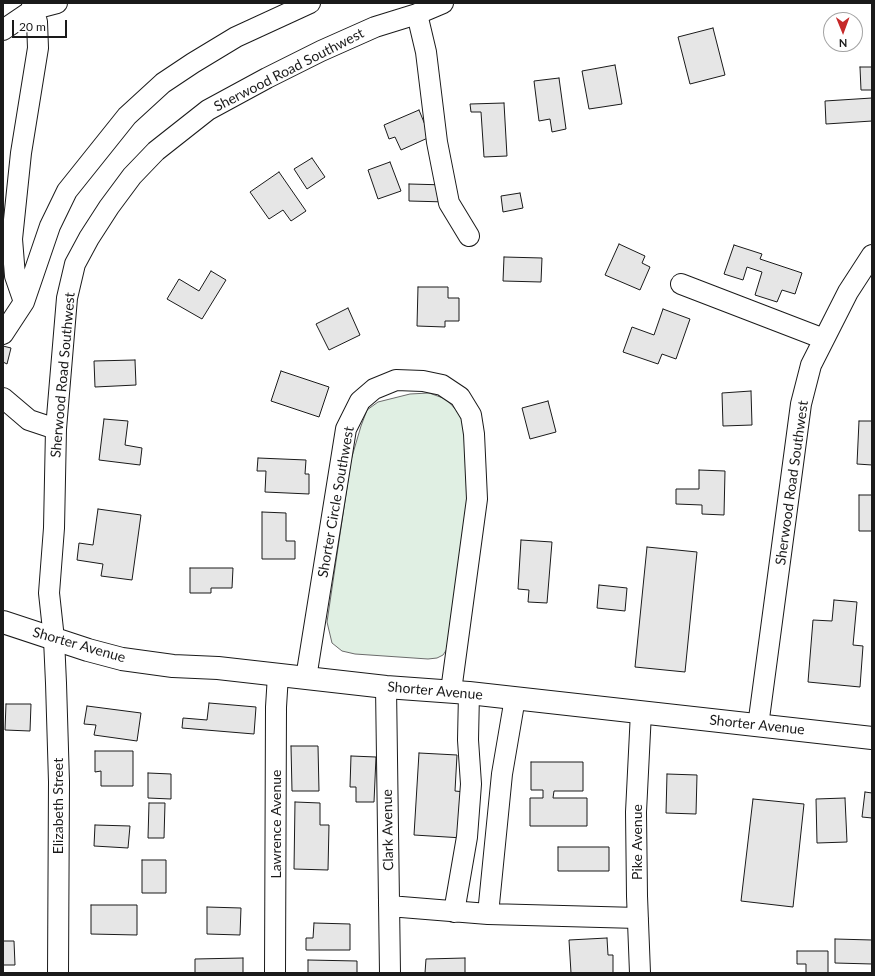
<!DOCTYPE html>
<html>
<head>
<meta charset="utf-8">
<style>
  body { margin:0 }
  #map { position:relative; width:875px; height:976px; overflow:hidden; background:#fff; font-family:Lato,sans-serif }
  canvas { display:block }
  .frame { position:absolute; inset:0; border:4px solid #1a1a1a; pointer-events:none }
  .north { position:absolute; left:823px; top:12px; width:40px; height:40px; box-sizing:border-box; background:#fff; border:1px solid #a3a3a3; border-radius:50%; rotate:179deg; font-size:11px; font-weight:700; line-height:16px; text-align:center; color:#1a1a1a }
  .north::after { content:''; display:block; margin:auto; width:14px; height:18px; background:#c62828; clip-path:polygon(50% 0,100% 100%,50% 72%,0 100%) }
  .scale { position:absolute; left:12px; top:20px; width:55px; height:18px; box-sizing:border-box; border:2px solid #1a1a1a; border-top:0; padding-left:5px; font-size:12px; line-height:14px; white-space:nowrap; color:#1a1a1a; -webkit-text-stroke:3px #fff; paint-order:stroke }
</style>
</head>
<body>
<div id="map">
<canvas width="875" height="976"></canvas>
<div class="frame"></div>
<div class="north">N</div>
<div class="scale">20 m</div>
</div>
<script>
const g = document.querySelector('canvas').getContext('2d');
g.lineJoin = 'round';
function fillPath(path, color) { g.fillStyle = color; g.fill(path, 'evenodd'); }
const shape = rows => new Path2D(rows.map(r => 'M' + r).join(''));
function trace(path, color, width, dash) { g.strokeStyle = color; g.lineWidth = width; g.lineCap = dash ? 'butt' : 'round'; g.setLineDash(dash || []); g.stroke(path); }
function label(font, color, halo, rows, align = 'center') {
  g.font = font + ' Lato,sans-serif'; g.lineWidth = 3; g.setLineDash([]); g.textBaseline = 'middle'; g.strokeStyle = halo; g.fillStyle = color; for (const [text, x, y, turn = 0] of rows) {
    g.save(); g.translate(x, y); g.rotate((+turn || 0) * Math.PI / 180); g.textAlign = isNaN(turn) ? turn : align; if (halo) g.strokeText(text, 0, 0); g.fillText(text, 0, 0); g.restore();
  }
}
const green = shape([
  [429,393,446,399,459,413,466,431,469,493,449,646,443,655,437,658,428,659,355,654,342,651,332,643,327,622,351,460,361,426,367,410,378,402,410,394,429,393]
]);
fillPath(green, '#e0efe3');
trace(green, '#6a6a6a', 1);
const building = shape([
  [713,28,725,75,690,84,678,37,713,28],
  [615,65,622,104,589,109,582,71,615,65],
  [860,67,872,67,872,90,861,90,860,67],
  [559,78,566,129,552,132,550,119,539,121,534,81,559,78],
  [872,98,872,121,826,124,825,101,872,98],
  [504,103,507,156,484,157,481,112,471,112,470,104,504,103],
  [419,110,430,137,401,150,395,137,389,139,384,125,419,110],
  [312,158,325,177,307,189,294,169,312,158],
  [390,162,401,191,378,199,368,170,390,162],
  [279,172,306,211,291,221,283,210,269,219,250,192,279,172],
  [409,184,447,185,447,202,409,201,409,184],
  [520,193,523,208,503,212,501,196,520,193],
  [619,244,645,256,642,263,650,267,640,290,605,275,619,244],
  [734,245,762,254,760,259,802,273,795,294,782,290,777,302,755,295,762,272,747,267,743,280,724,274,734,245],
  [504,257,542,258,541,282,503,281,504,257],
  [211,271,226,280,202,319,167,299,179,279,199,291,211,271],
  [418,287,448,287,448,298,459,298,459,321,445,321,445,327,417,326,418,287],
  [348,308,360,335,329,350,316,324,348,308],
  [663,309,690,319,676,359,662,354,658,364,623,352,632,327,654,335,663,309],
  [3,346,11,348,7,364,3,362,3,346],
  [135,360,136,385,95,387,94,361,135,360],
  [281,371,329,387,319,417,271,401,281,371],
  [751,391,752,425,723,426,722,393,751,391],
  [548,401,556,432,530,439,522,408,548,401],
  [104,419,128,421,125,445,142,448,140,465,99,460,104,419],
  [859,421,872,421,872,465,857,464,859,421],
  [258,458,306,460,305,474,309,474,309,494,265,492,266,471,257,471,258,458],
  [699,470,725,471,724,515,702,514,702,505,676,504,676,489,699,489,699,470],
  [859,495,872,495,872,531,859,531,859,495],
  [98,509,141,515,132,580,101,576,103,564,77,560,79,543,93,545,98,509],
  [262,512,286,513,286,541,295,541,295,559,262,559,262,512],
  [521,540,552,542,547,603,528,602,529,590,518,589,521,540],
  [647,547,697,552,685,672,635,667,647,547],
  [190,568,233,568,232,588,211,588,211,593,190,593,190,568],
  [599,585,627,588,625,611,597,608,599,585],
  [834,600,857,602,853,645,863,646,860,687,808,682,813,620,832,621,834,600],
  [209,703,256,707,254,734,182,728,183,718,207,720,209,703],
  [6,704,31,704,30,731,5,730,6,704],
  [87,706,141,713,137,741,94,735,96,725,84,724,87,706],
  [291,746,318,746,319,791,292,791,291,746],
  [95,751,133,751,133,786,101,786,101,771,95,772,95,751],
  [419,753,457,755,455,791,465,792,463,838,414,835,419,753],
  [351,756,376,757,374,802,356,802,356,787,350,787,351,756],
  [531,762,583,762,583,791,554,791,553,798,587,798,587,826,530,826,530,798,543,798,543,790,531,790,531,762],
  [148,773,171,774,171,799,148,798,148,773],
  [667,774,697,775,696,814,666,813,667,774],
  [865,792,872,793,872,818,862,817,865,792],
  [845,798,847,842,817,843,816,799,845,798],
  [753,799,804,804,793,907,741,901,753,799],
  [295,802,320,803,320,825,329,825,328,870,294,869,295,802],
  [149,803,165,803,164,838,148,838,149,803],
  [95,825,130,826,128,848,94,846,95,825],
  [558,847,609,847,609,871,558,871,558,847],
  [142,860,166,860,166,893,142,893,142,860],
  [91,905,137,905,137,935,91,934,91,905],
  [207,907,241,908,240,935,207,934,207,907],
  [314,923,350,924,350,950,306,950,306,938,313,938,314,923],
  [607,938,608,955,613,955,613,973,571,973,569,940,607,938],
  [835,939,872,940,872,964,835,963,835,939],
  [3,941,14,941,15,965,3,965,3,941],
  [797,951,828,951,828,973,806,973,806,964,797,964,797,951],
  [243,958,243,973,195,973,195,959,243,958],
  [465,958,465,973,425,973,426,959,465,958],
  [308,960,357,961,357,973,308,973,308,960]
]);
fillPath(building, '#e6e6e6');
trace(building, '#1a1a1a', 1);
const minor = shape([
  [417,14,426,52,437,142,449,203,469,236],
  [3,30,34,9,57,3],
  [681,284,824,339],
  [24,302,15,276,12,239,21,153,38,48,37,22,32,3],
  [3,334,24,302,50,226,67,191,127,116,163,83,193,63,236,37,310,3],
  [3,398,29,420,56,429],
  [306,678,346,429,360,401,374,389,396,380,423,381,442,385,460,397,471,415,474,434,477,499,451,691],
  [386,687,390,973],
  [758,726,801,404,811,365,848,292,872,255],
  [389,906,488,914,638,918],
  [454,912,467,837,471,784,468,740,469,693],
  [488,914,502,774,515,698],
  [58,973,59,782,56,683,54,639,49,593,54,528,56,429,67,298,75,264,89,238,109,207,132,176,156,151,208,110,267,78,321,51,375,27,417,14,443,3],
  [275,973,276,707,278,675],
  [640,973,637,896,636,812,641,712]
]);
const major = shape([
  [3,622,88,650,122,659,173,666,218,668,386,687,469,693,872,738]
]);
trace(minor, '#1a1a1a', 22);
trace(major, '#1a1a1a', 24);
trace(minor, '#fff', 20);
trace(major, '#fff', 22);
label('14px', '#1a1a1a', '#fff', [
  ["Sherwood Road Southwest",289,70,-27],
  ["Sherwood Road Southwest",63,375,-85],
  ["Sherwood Road Southwest",792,483,-82],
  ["Shorter Circle Southwest",336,502,-80],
  ["Shorter Avenue",79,645,16],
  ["Shorter Avenue",435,691,5],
  ["Shorter Avenue",757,725,6],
  ["Elizabeth Street",58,806,-90],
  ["Lawrence Avenue",276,824,-90],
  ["Clark Avenue",388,830,-91],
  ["Pike Avenue",637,842,-90]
]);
</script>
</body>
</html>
